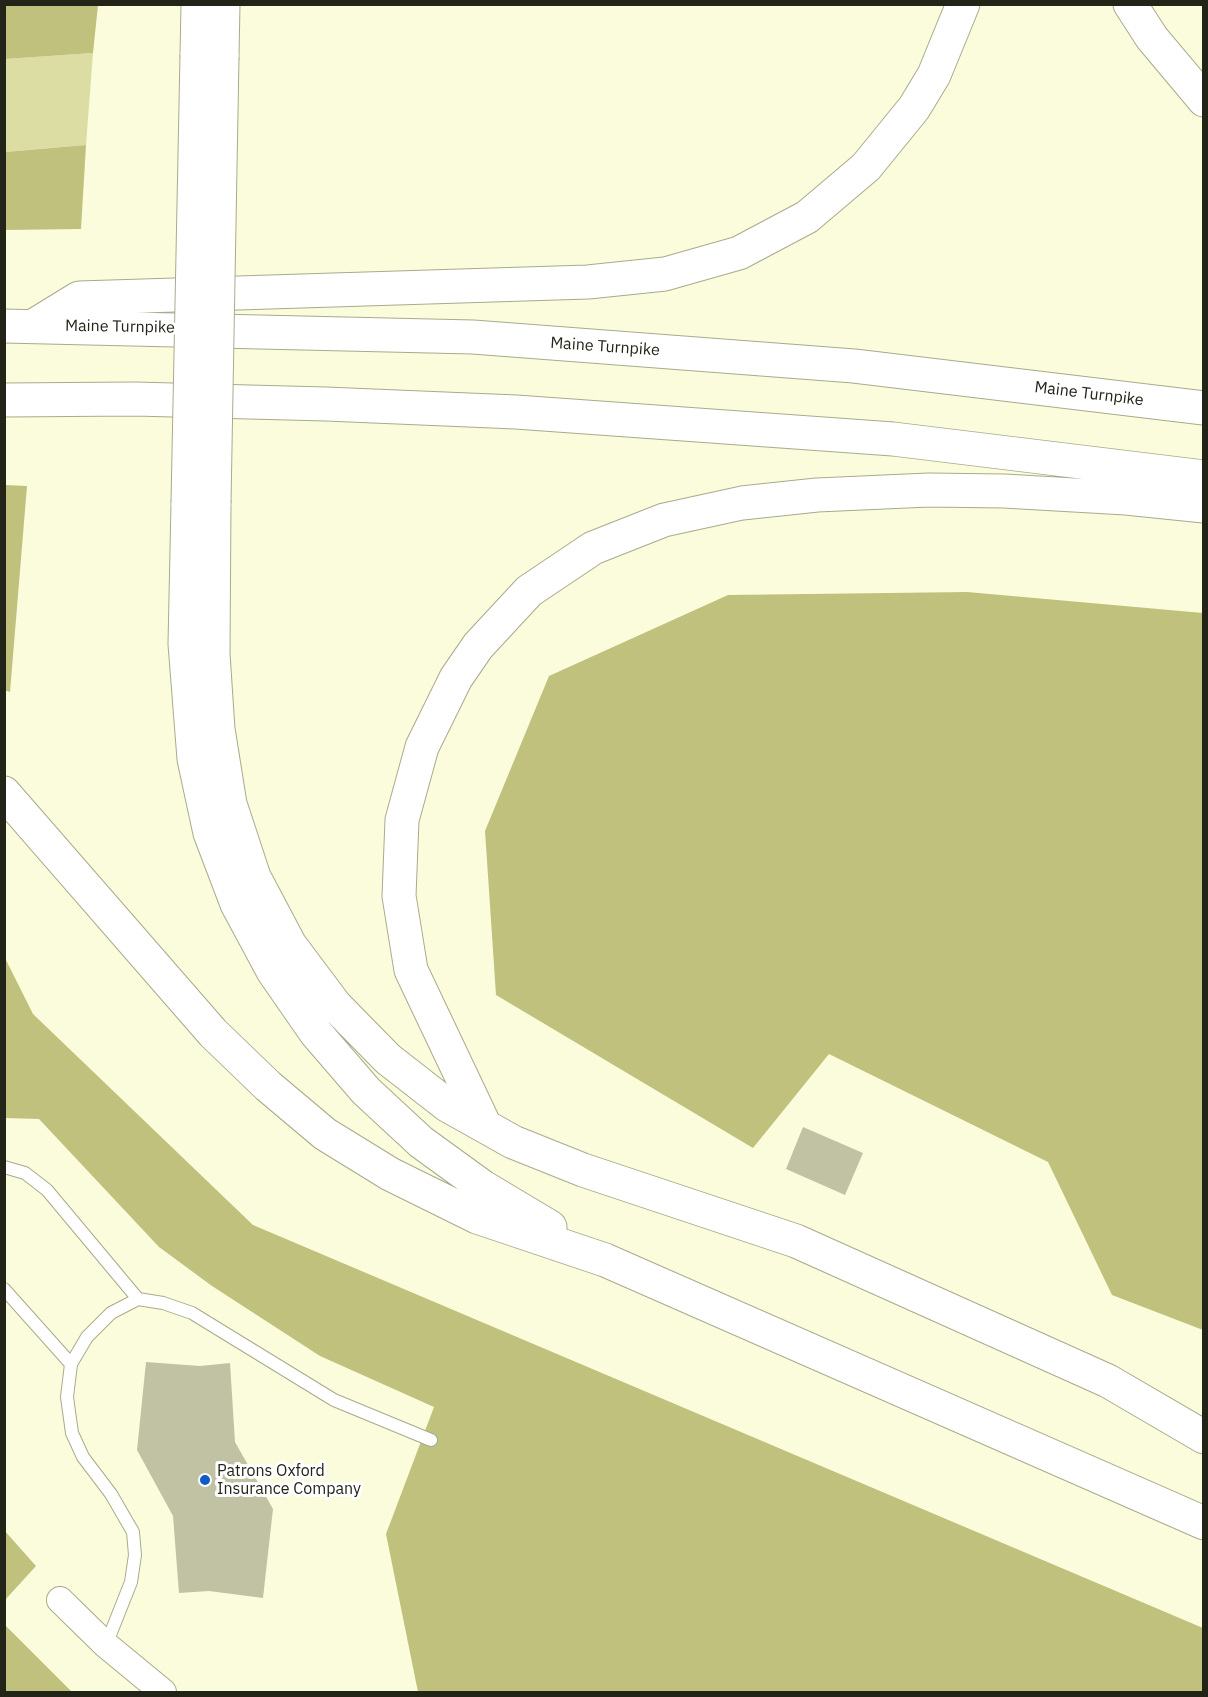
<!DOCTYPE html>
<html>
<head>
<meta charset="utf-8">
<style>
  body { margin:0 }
  #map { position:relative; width:1208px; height:1697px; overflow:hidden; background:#fbfcdc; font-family:"IBM Plex Sans",sans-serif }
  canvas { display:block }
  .frame { position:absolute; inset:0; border:6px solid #232418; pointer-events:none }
</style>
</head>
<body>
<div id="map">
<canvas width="1208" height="1697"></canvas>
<div class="frame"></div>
</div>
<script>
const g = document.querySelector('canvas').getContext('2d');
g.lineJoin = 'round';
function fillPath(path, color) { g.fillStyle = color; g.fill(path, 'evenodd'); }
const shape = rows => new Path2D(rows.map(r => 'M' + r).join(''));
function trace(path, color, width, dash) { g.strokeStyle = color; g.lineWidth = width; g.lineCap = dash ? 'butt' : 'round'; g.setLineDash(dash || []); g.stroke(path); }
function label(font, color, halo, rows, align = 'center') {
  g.font = font + ' "IBM Plex Sans",sans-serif'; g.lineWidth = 6; g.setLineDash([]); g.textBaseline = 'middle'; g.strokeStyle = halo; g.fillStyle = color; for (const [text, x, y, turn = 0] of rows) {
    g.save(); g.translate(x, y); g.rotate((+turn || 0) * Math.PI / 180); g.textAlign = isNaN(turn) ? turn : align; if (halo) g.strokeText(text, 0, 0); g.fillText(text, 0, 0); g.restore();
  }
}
fillPath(shape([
  [93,53,86,145,5,152,5,59]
]), '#dbdda2');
fillPath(shape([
  [5,4,98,5,93,53,5,59],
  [86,145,81,229,5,230,5,152],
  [5,485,27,486,10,692,4,690],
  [967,592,1203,613,1203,1330,1112,1295,1048,1162,829,1054,753,1148,496,995,485,831,549,676,728,595],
  [4,956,33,1014,253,1225,1203,1628,1203,1692,418,1692,386,1534,434,1407,320,1356,212,1286,159,1247,39,1119,5,1118],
  [4,1530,36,1566,5,1600,4,1600],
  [4,1625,5,1625,72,1692,5,1692]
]), '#c0c17d');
fillPath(shape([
  [803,1127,863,1153,845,1195,786,1169],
  [146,1362,200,1366,230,1363,235,1442,273,1509,263,1598,209,1591,179,1593,173,1516,137,1450]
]), '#c1c2a4');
const lane = shape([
  [4,1167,25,1173,47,1190,138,1299],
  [4,1289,71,1364],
  [106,1645,131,1582,135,1555,133,1532,111,1494,83,1457,72,1433,67,1397,71,1364,87,1337,111,1313,138,1299,163,1303,192,1313,334,1400,431,1440]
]);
const street = shape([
  [60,1600,106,1645,163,1692]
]);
const highway = shape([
  [1130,4,1152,38,1204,100],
  [197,55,198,4],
  [222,57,223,4],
  [35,325,79,298,588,282,665,274,739,253,807,217,866,167,914,108,934,75,963,4],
  [4,326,473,337,854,366,1204,408],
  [4,400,135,399,326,404,516,412,893,439,1204,477],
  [188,503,185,644,194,759,210,833,237,904,273,971,316,1033,366,1091,421,1142,483,1187,550,1227],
  [214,503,213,654,218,729,230,804,254,877,290,945,335,1005,388,1059,447,1105,513,1142,583,1170,796,1241,1108,1381,1204,1437],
  [4,793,213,1033,268,1086,325,1134,390,1174,477,1217,605,1260,1204,1523],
  [485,1126,411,970,399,896,402,820,422,747,456,678,478,646,529,591,593,548,664,520,742,503,817,495,929,490,1004,491,1126,498,1204,506]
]);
trace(lane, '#a9aa8d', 14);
trace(street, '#a9aa8d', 28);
trace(highway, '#a9aa8d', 35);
trace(lane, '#fff', 12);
trace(street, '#fff', 26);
trace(highway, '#fff', 33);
const highwayBridge = shape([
  [188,503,197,55],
  [214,503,222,57]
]);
trace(highwayBridge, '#a9aa8d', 35, []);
trace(highwayBridge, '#fff', 33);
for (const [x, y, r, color] of [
  [205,1480,6,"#105bc6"]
]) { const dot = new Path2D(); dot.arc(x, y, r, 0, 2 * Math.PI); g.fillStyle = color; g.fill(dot); trace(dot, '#fff', 2); }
label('16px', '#232418', '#fff', [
  ["Maine Turnpike",120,327,1],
  ["Maine Turnpike",605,347,4],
  ["Maine Turnpike",1089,394,7]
]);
label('16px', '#232418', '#fff', [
  ["Patrons Oxford",217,1471],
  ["Insurance Company",217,1489]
], 'left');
</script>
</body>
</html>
